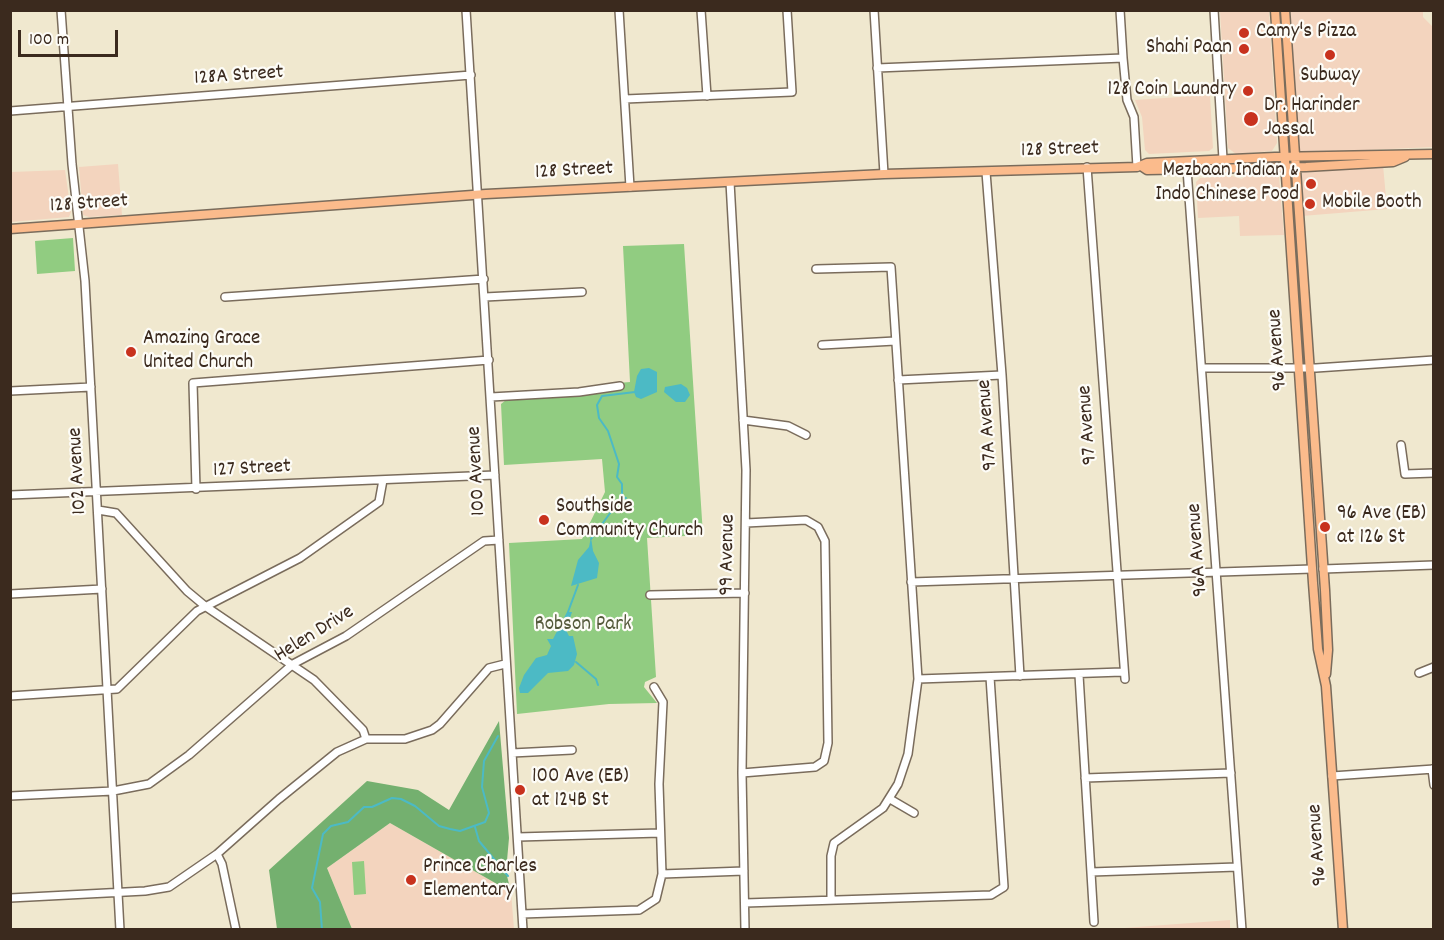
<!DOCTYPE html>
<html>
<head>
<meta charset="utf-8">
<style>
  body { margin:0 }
  #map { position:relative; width:1444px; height:940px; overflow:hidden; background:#f0e8cf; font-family:Dekko,sans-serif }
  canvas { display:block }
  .frame { position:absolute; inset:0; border:12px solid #3b2a1e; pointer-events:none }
  .scale { position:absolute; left:18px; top:30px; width:100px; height:27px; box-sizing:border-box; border:3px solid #3b2a1e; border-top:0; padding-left:8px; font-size:18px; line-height:21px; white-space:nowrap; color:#3b2a1e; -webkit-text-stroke:4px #fdfcf7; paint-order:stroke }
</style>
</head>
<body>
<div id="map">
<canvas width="1444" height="940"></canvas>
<div class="frame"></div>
<div class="scale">100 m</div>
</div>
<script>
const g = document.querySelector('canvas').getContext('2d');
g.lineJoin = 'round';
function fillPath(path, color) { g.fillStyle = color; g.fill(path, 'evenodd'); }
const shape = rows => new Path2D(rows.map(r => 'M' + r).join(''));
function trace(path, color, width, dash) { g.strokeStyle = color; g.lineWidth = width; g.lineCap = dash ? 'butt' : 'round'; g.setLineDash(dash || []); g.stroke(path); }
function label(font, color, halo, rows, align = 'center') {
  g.font = font + ' Dekko,sans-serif'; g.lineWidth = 4.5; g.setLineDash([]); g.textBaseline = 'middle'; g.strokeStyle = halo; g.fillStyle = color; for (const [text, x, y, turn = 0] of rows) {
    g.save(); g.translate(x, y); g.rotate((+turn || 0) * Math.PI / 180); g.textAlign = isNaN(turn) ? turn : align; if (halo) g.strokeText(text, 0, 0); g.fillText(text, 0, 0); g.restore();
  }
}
fillPath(shape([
  [1220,11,1269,11,1277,143,1272,151,1236,154,1228,148],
  [1289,11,1423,11,1423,17,1433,27,1433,147,1303,153,1299,150],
  [1210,95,1213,148,1209,151,1149,154,1145,150,1142,117,1135,100],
  [118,164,122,215,89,217,83,215,79,167],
  [1383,165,1387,209,1302,216,1302,172],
  [65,170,71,212,69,217,11,222,11,172],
  [1248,173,1273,172,1279,176,1284,235,1240,236,1239,216,1198,218,1196,182,1200,178,1232,176,1242,179],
  [390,823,511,892,514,929,352,929,327,868],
  [1230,920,1230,929,1098,930]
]), '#f3d4be');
fillPath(shape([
  [73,238,75,271,37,274,35,241],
  [684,244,703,535,647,538,656,677,645,682,644,687,657,703,609,704,517,714,509,543,582,539,605,492,602,459,504,465,501,404,506,400,605,393,605,384,630,382,623,246],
  [364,861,366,894,354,895,352,862]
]), '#91cc81');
fillPath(shape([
  [499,721,509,838,506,872,511,892,390,823,327,868,352,929,277,929,269,870,367,781,418,790,449,810]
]), '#74b06f');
fillPath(shape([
  [649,368,657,372,657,392,641,399,636,397,634,392,637,376,641,369],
  [681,384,687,388,690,395,685,402,676,402,664,392,665,387],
  [591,537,593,551,599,563,597,578,571,586,578,560,589,547],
  [567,612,572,612,566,630,569,636,573,636,577,654,574,665,568,671,548,673,528,693,520,693,519,688,524,675,536,658,547,655,551,646,547,639,553,639]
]), '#4cbac5');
trace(shape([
  [626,498,622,497,622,484,617,477,619,464,608,431,599,418,597,405,602,396,635,392],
  [591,539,622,497],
  [568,612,578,585],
  [576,662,596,679,598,685],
  [475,827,479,841,508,876],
  [322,930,320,902,312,888,323,834,331,826,348,822,364,807,372,807,392,798,401,799,415,806,439,826,450,829,460,831,485,822,489,813,482,787,484,761,498,736]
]), '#4cbac5', 2);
const minor = shape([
  [61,10,72,164,85,281,120,930],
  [466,10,523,930],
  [619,10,630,187],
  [701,10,707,96],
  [874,10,884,174],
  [1120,10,1123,58,1127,100,1134,117,1137,167],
  [1214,10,1223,159],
  [877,68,1123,58],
  [625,99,792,92,787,10],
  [10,111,471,75],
  [1087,167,1125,679],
  [1187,169,1242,930],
  [986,172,1002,375,1020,676],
  [730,182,746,470,742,773,745,930],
  [816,269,891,267,918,679,908,754,898,784,883,808,834,843,831,856,831,900],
  [225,297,484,279],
  [485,297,582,292],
  [822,345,895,341],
  [1203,368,1316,368,1434,360],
  [898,380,1002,375],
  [10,391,91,387],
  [491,397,579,392,620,386],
  [743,420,788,426,806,435],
  [1401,445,1405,474,1434,473],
  [196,489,193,383,489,360],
  [10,495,495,475],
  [98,510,116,513,187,591,205,606,314,680,363,730,366,739],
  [1323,569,1434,565],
  [911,582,1312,569],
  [10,594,102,589],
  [650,595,745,593],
  [1419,673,1434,667],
  [1079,675,1094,922],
  [918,679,1122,672],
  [654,687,663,702,659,784,662,874],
  [10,696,117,689,197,611,300,558,379,502,383,480],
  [512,753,572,750],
  [1432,769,1434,785],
  [742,773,815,767,824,761,828,743,825,541,818,527,806,520,746,523],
  [1332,776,1434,769],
  [1085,778,1231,773],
  [10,796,113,791,149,784,189,755,293,664,346,636,484,541,499,540],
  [890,799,914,813],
  [518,837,660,833],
  [1091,872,1237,867],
  [10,898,145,891,169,887,217,854],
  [745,903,991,895,1004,887,990,677],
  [522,914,639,910,656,899,662,874,744,871],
  [236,930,222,864,217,854,279,799,337,752,366,739,405,739,432,730,440,724,489,668,505,664]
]);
const major = shape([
  [1275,10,1313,583,1318,649,1326,686,1343,930],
  [1285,10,1325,590,1328,650,1326,674],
  [1141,166,1147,170,1306,167,1393,162,1405,157],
  [10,229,486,194,884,174,1137,167,1147,163,1275,157,1434,154]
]);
trace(minor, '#7a6c5c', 10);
trace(major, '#7a6c5c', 11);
trace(minor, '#fff', 7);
trace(major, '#fbbb8c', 8);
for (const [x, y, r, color] of [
  [1244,33,6,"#c8321e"],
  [1244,49,6,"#c8321e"],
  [1330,55,6,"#c8321e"],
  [1248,91,6,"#c8321e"],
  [1251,119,8,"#c8321e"],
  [1311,184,6,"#c8321e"],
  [1310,204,6,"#c8321e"],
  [131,352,6,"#c8321e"],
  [544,520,6,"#c8321e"],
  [1325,527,6,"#c8321e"],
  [520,790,6,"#c8321e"],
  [411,880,6,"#c8321e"]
]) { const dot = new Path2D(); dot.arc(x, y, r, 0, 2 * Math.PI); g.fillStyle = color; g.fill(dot); trace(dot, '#fdfcf7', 2); }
label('21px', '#3b2a1e', '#fdfcf7', [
  ["Camy's Pizza",1256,33],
  ["Shahi Paan",1232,49,"right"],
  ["Subway",1330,77,"center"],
  ["128 Coin Laundry",1236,91,"right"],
  ["Dr. Harinder",1264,107],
  ["Jassal",1264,131],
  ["Mezbaan Indian &",1299,172,"right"],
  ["Indo Chinese Food",1299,196,"right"],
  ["Mobile Booth",1322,204],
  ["Amazing Grace",143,340],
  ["United Church",143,364],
  ["Southside",556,508],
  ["Community Church",556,532],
  ["96 Ave (EB)",1337,515],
  ["at 126 St",1337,539],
  ["100 Ave (EB)",532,778],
  ["at 124B St",532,802],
  ["Prince Charles",423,868],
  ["Elementary",423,892]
], 'left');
label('21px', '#3b2a1e', '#fdfcf7', [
  ["128A Street",239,77,-4],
  ["128 Street",1060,151,-2],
  ["128 Street",574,172,-3],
  ["128 Street",89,205,-4],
  ["96 Avenue",1279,350,-94],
  ["97A Avenue",989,425,-94],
  ["97 Avenue",1089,425,-94],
  ["127 Street",252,470,-3],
  ["102 Avenue",79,471,-93],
  ["100 Avenue",478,471,-93],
  ["96A Avenue",1199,550,-94],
  ["99 Avenue",729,555,-89],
  ["Helen Drive",315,635,-32],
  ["96 Avenue",1319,845,-94]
]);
label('21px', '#555b3c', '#fdfcf7', [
  ["Robson Park",583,626]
]);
</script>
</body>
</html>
